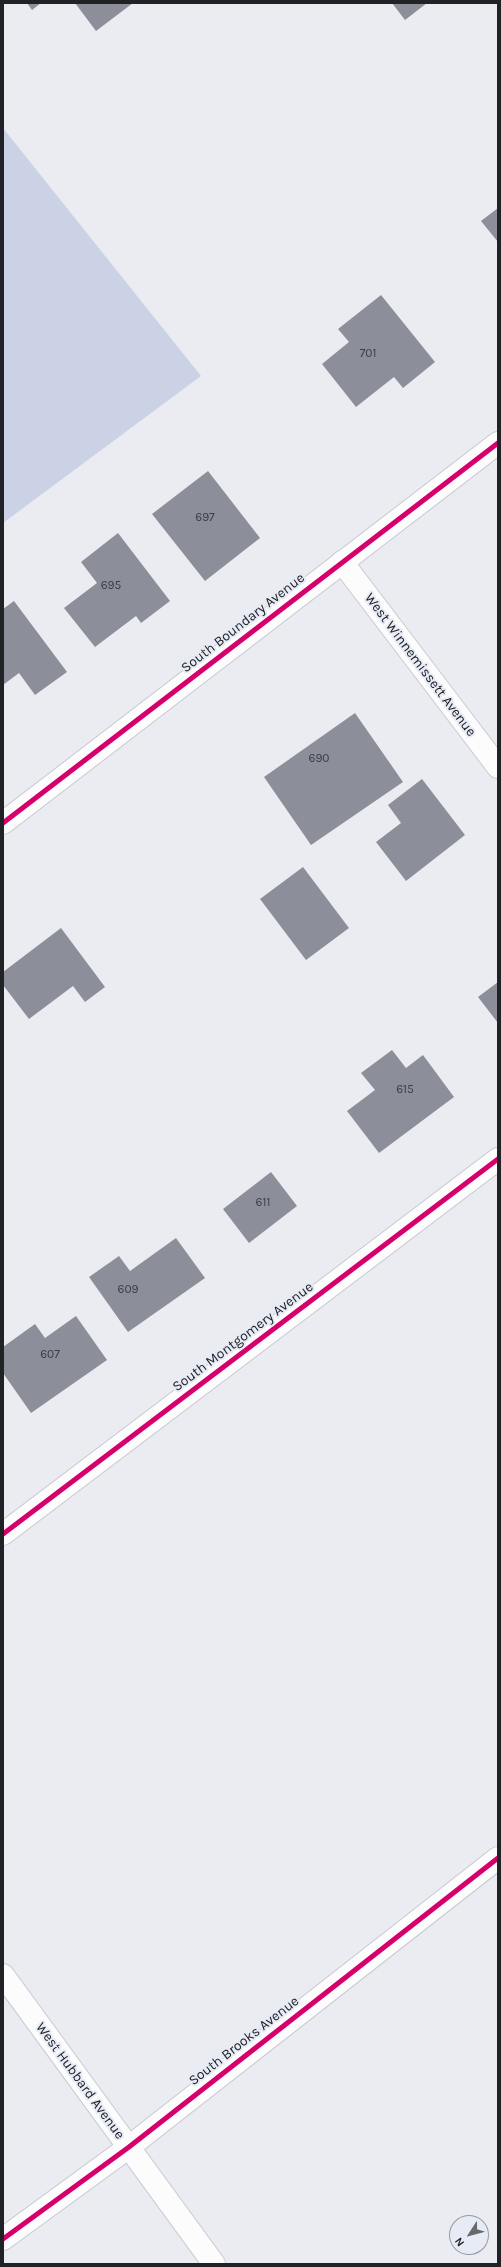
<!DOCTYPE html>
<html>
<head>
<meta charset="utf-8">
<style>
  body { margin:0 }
  #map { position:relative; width:501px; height:2267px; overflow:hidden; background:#eaecf2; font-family:Karla,sans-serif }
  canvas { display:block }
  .frame { position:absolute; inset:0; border:4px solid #202226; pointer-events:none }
  .north { position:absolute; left:449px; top:2215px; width:40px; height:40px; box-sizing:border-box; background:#e7ebf5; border:1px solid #979ba2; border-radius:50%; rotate:234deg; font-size:11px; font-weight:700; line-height:16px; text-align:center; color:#202226 }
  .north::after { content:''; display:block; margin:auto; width:14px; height:18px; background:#67696d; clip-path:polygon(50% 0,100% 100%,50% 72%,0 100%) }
</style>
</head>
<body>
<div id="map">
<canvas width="501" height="2267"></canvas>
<div class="frame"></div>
<div class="north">N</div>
</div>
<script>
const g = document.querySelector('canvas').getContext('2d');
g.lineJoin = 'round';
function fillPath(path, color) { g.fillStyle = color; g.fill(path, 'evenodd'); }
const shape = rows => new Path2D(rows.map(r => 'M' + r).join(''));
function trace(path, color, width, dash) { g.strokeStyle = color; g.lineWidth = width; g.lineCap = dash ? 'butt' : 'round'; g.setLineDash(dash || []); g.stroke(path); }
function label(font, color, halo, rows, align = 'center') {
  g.font = font + ' Karla,sans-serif'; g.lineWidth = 4; g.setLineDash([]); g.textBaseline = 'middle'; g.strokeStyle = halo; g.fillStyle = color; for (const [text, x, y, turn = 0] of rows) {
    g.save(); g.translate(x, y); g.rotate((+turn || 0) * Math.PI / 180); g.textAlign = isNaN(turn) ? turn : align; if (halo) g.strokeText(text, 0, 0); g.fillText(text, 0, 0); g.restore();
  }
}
fillPath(shape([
  [3,128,201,376,3,523]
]), '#cbd2e5');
fillPath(shape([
  [27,3,41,3,32,10],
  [75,3,133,3,96,31],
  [392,3,427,3,405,20],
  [498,208,498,242,481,221],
  [381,295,435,362,403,388,394,377,356,407,322,364,349,342,338,329],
  [208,471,260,538,205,581,152,514],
  [118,533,170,601,141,623,136,616,95,647,64,608,97,583,81,562],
  [14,601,67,672,35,695,19,673,3,685,3,609],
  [355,713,403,782,311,845,264,777],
  [422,779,465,835,406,881,376,842,401,823,388,805],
  [303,867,349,928,306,960,260,899],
  [61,928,105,987,85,1002,73,986,29,1019,3,985,3,972],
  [498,982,498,1023,478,997],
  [392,1050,406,1068,423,1055,454,1097,379,1153,347,1111,375,1090,361,1073],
  [271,1172,297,1206,249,1243,223,1209],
  [176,1238,205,1278,128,1332,89,1277,119,1256,130,1271],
  [76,1316,107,1360,31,1413,3,1373,3,1347,35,1324,45,1338]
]), '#8c8f99');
const minor = shape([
  [342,562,498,767],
  [3,1534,498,1159],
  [3,1975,214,2264],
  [3,2239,129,2147,498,1858]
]);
const tertiary = shape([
  [3,823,498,443]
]);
trace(minor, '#c7c9ce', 24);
trace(tertiary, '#c7c9ce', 24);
trace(minor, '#fcfcfd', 22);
trace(tertiary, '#fcfcfd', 22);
trace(shape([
  [3,823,498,443],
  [3,1534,498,1159],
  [3,2239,129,2147,498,1858]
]), '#d6006c', 5);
label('12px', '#3b3d43', null, [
  ["701",368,354],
  ["697",205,518],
  ["695",111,586],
  ["690",319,759],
  ["615",405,1090],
  ["611",263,1203],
  ["609",128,1290],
  ["607",50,1355]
]);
label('14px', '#202226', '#e7ebf5', [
  ["South Boundary Avenue",243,623,-38],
  ["West Winnemissett Avenue",420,665,53],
  ["South Montgomery Avenue",243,1337,-37],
  ["South Brooks Avenue",244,2041,-38],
  ["West Hubbard Avenue",80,2081,54]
]);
</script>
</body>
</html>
